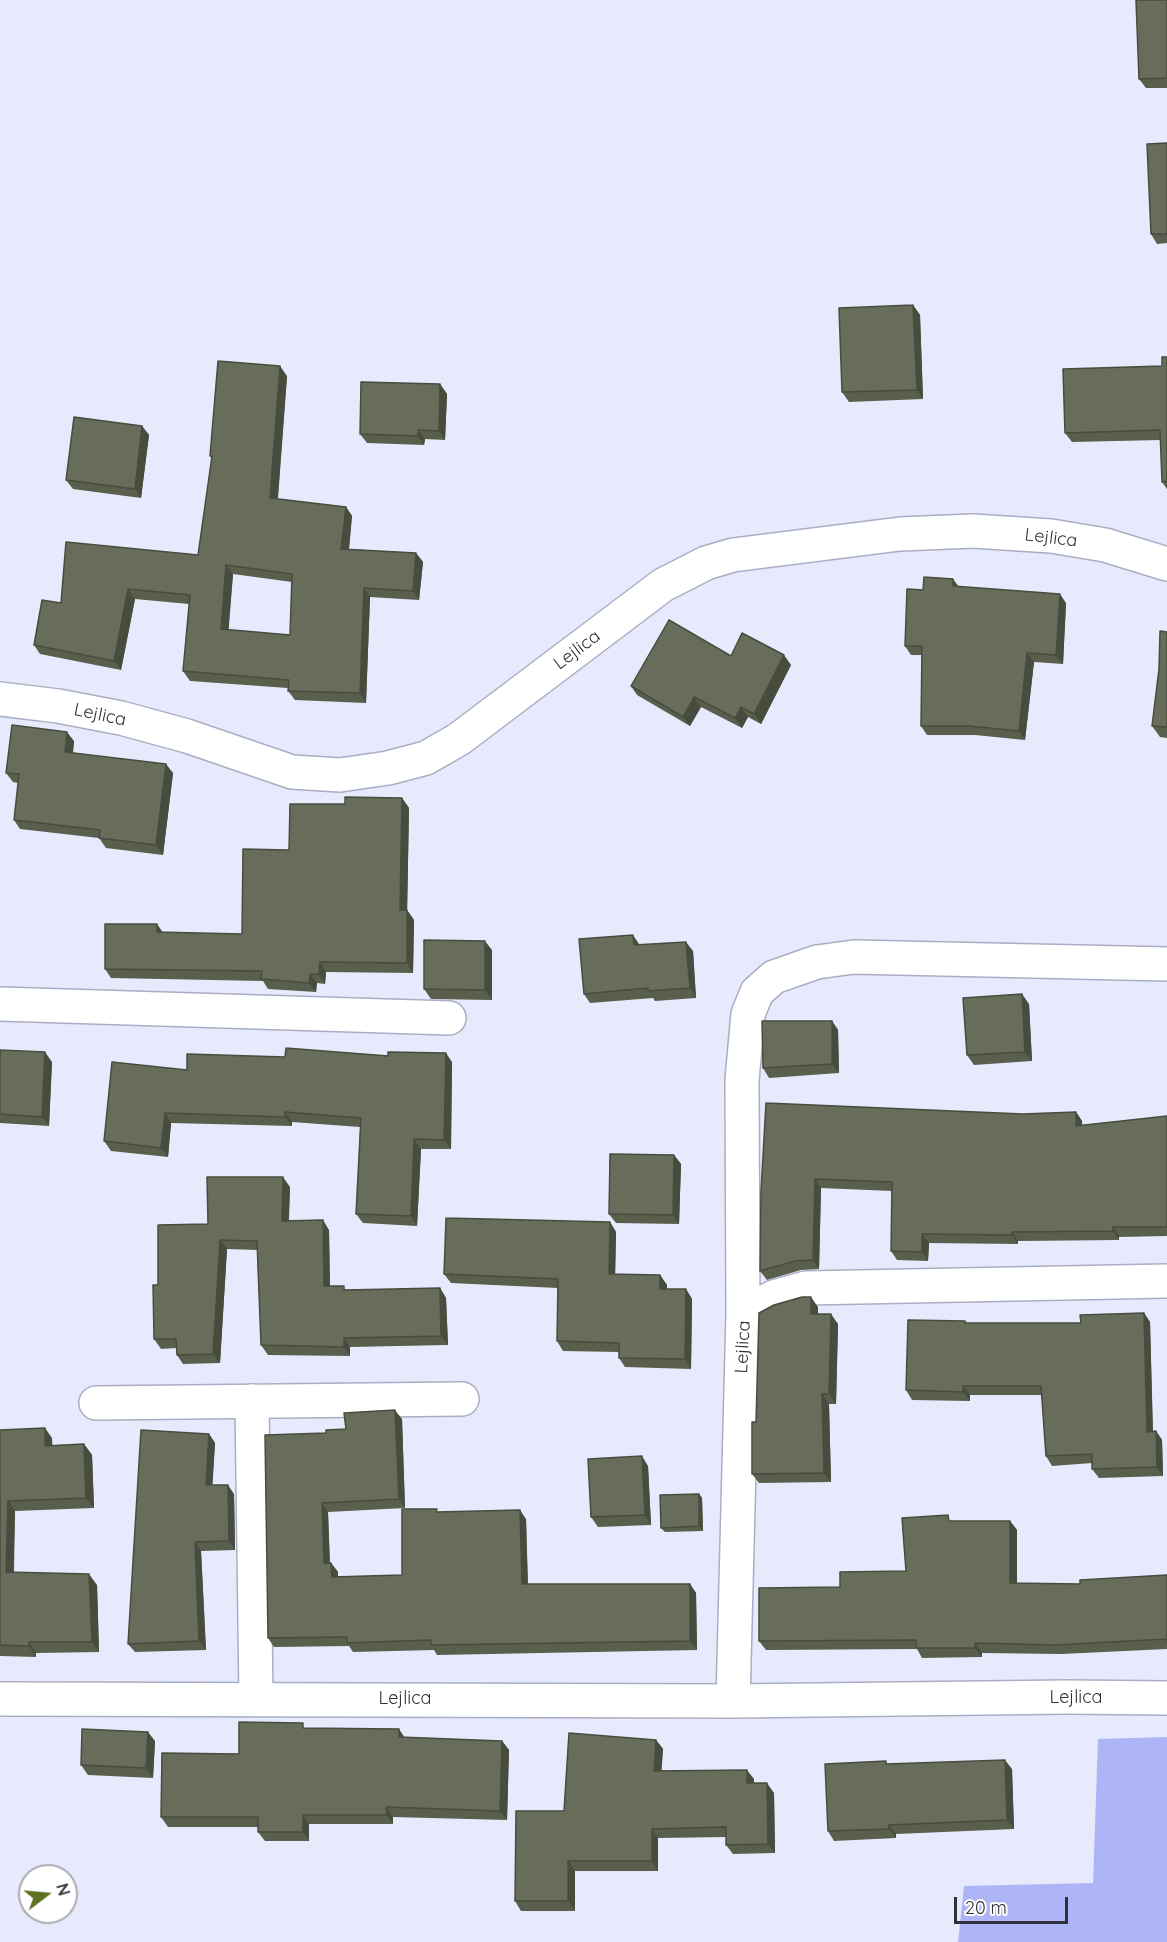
<!DOCTYPE html>
<html>
<head>
<meta charset="utf-8">
<style>
  body { margin:0 }
  #map { position:relative; width:1167px; height:1942px; overflow:hidden; background:#e7eafc; font-family:Quicksand,sans-serif }
  canvas { display:block }
  .north { position:absolute; left:18px; top:1864px; width:60px; height:60px; box-sizing:border-box; background:#fff; border:2px solid #acacaf; border-radius:50%; rotate:74deg; font-size:16px; font-weight:700; line-height:24px; text-align:center; color:#2f3038 }
  .north::after { content:''; display:block; margin:auto; width:21px; height:27px; background:#5e7120; clip-path:polygon(50% 0,100% 100%,50% 72%,0 100%) }
  .scale { position:absolute; left:954px; top:1897px; width:114px; height:27px; box-sizing:border-box; border:3px solid #2f3038; border-top:0; padding-left:8px; font-size:18px; line-height:21px; white-space:nowrap; color:#2f3038; -webkit-text-stroke:4px #fff; paint-order:stroke }
</style>
</head>
<body>
<div id="map">
<canvas width="1167" height="1942"></canvas>
<div class="north">N</div>
<div class="scale">20 m</div>
</div>
<script>
const g = document.querySelector('canvas').getContext('2d');
g.lineJoin = 'round';
function fillPath(path, color) { g.fillStyle = color; g.fill(path, 'evenodd'); }
const shape = rows => new Path2D(rows.map(r => 'M' + r).join(''));
function trace(path, color, width, dash) { g.strokeStyle = color; g.lineWidth = width; g.lineCap = dash ? 'butt' : 'round'; g.setLineDash(dash || []); g.stroke(path); }
function label(font, color, halo, rows, align = 'center') {
  g.font = font + ' Quicksand,sans-serif'; g.lineWidth = 6; g.setLineDash([]); g.textBaseline = 'middle'; g.strokeStyle = halo; g.fillStyle = color; for (const [text, x, y, turn = 0] of rows) {
    g.save(); g.translate(x, y); g.rotate((+turn || 0) * Math.PI / 180); g.textAlign = isNaN(turn) ? turn : align; if (halo) g.strokeText(text, 0, 0); g.fillText(text, 0, 0); g.restore();
  }
}
fillPath(shape([
  [1167,1737,1167,1942,958,1942,964,1886,1093,1883,1098,1739]
]), '#aeb5f7');
const minor = shape([
  [0,699,58,706,121,718,187,736,292,772,340,775,388,768,426,758,459,739,663,585,706,563,733,555,900,534,973,531,1051,536,1105,545,1167,564],
  [0,1004,449,1018],
  [743,1313,742,1080,748,1014,757,992,774,977,817,962,854,957,1167,964],
  [252,1401,256,1698],
  [96,1403,462,1399],
  [0,1699,733,1701,743,1313,774,1297,806,1288,1167,1281],
  [733,1701,1067,1697,1167,1698]
]);
trace(minor, '#aaaec3', 36);
trace(minor, '#fff', 33);
fillPath(shape([
  [1167,0,1167,88,1146,88,1139,79],
  [1167,143,1167,243,1157,244,1151,234],
  [913,305,920,315,923,399,849,402,842,392],
  [1162,366,1160,440,1072,442,1065,433],
  [287,376,278,499,346,507,352,516,349,549,416,553,423,562,419,600,370,597,366,703,295,700,288,691,288,688,190,681,183,671,189,604,135,599,121,670,40,654,34,645,61,603,198,555,212,459,210,456],
  [233,574,292,582,290,635,228,630],
  [440,384,447,394,445,440,425,439,424,445,367,443,360,434],
  [142,426,149,435,141,498,73,489,66,480],
  [1167,481,1167,489,1162,482],
  [953,579,959,587,1066,603,1063,664,1034,662,1025,740,975,735,927,735,921,726,922,655,911,655,905,646,923,590],
  [1167,632,1167,738,1160,737,1152,726],
  [731,656,791,665,761,724,748,717,742,728,701,707,690,726,637,695,631,686],
  [74,741,73,753,173,773,163,855,106,848,99,838,20,829,14,820,18,783,13,782,6,773],
  [402,798,409,808,407,910,414,920,413,973,326,972,325,984,317,983,316,992,268,989,263,981,111,978,105,969,163,932,242,934,289,850,345,804],
  [640,945,693,951,696,998,655,1001,653,998,590,1003,584,994],
  [492,950,492,1000,431,999,424,989],
  [1029,1004,1032,1061,974,1065,967,1055],
  [832,1021,838,1030,839,1073,769,1078,763,1068],
  [0,1050,52,1062,49,1126,0,1123],
  [452,1062,451,1149,421,1149,417,1226,363,1223,356,1214,360,1127,292,1122,292,1126,171,1123,168,1157,111,1151,104,1141,187,1070],
  [1076,1112,1082,1121,1082,1125,1167,1116,1167,1236,1119,1237,1119,1240,1018,1241,1018,1244,929,1243,928,1261,897,1260,891,1251,892,1191,821,1188,819,1269,801,1270,767,1280,760,1271,761,1191,1023,1114],
  [674,1155,681,1164,679,1224,616,1223,609,1214],
  [290,1187,289,1221,329,1230,330,1286,347,1290,440,1288,446,1298,448,1345,350,1347,350,1356,268,1355,261,1345,257,1250,227,1249,220,1363,183,1364,177,1355,176,1348,161,1349,154,1339,208,1224],
  [610,1222,616,1232,615,1274,660,1275,667,1285,667,1289,686,1289,692,1299,691,1369,625,1367,619,1358,619,1352,563,1351,557,1341,558,1288,451,1283,444,1274],
  [818,1307,818,1314,838,1324,836,1404,829,1404,831,1482,759,1483,752,1474,756,1422],
  [1144,1313,1150,1322,1153,1431,1156,1431,1162,1440,1163,1476,1099,1478,1092,1469,1092,1463,1052,1466,1046,1456,1042,1395,970,1395,970,1401,912,1400,906,1390,965,1321,967,1323,1081,1323],
  [402,1419,405,1508,328,1512,330,1563,331,1563,338,1572,338,1577,402,1575,439,1512,526,1519,528,1584,690,1584,696,1593,697,1650,437,1655,434,1650,353,1652,349,1646,274,1647,268,1638,326,1433,346,1429],
  [0,1430,52,1438,52,1446,84,1444,92,1455,94,1508,15,1511,14,1573,97,1585,99,1652,36,1653,36,1657,0,1656],
  [209,1434,215,1443,212,1485,234,1494,235,1550,201,1551,206,1650,135,1652,128,1644],
  [648,1466,651,1525,598,1527,591,1517],
  [699,1494,702,1498,703,1531,665,1532,661,1528],
  [953,1521,1010,1521,1017,1530,1017,1583,1080,1584,1167,1575,1167,1649,1061,1654,982,1653,982,1657,922,1658,917,1649,766,1650,759,1641,840,1587,906,1571],
  [307,1728,405,1737,502,1741,509,1750,507,1820,393,1817,393,1824,309,1824,309,1841,265,1841,258,1832,258,1827,168,1827,161,1817,239,1754],
  [656,1740,663,1749,661,1770,754,1779,754,1783,774,1793,775,1853,733,1854,726,1845,726,1837,658,1838,658,1871,575,1871,575,1911,521,1911,515,1901,564,1811],
  [155,1741,153,1778,88,1775,81,1765],
  [888,1764,1012,1769,1014,1829,896,1834,896,1838,834,1841,828,1831]
]), '#595e4d');
fillPath(shape([
  [913,305,920,315,923,399,917,390],
  [280,366,287,376,277,507,270,498],
  [440,384,447,394,445,440,439,431],
  [142,426,149,435,141,498,135,489],
  [418,430,425,439,424,445,418,436],
  [346,507,352,516,348,558,341,549],
  [416,553,423,562,419,600,413,591],
  [226,565,233,574,228,638,221,629],
  [953,579,959,588,953,586],
  [364,588,370,597,366,703,360,693],
  [128,589,135,599,121,670,114,661],
  [1060,594,1066,603,1063,664,1056,655],
  [1027,653,1034,662,1025,740,1019,731],
  [784,655,791,665,761,724,754,714],
  [694,697,701,707,690,726,683,717],
  [741,707,748,717,742,728,735,718],
  [67,732,74,741,72,761,65,752],
  [166,764,173,773,163,855,156,845],
  [402,798,409,808,407,920,400,910],
  [407,910,414,920,413,973,407,963],
  [157,924,164,934,157,932],
  [633,935,639,944,640,955,634,945],
  [485,941,492,950,492,1000,485,990],
  [686,942,693,951,696,998,690,988],
  [320,962,326,972,325,984,319,974],
  [310,974,317,983,316,992,309,983],
  [1022,994,1029,1004,1032,1061,1025,1052],
  [832,1021,838,1030,839,1073,832,1064],
  [45,1052,52,1062,49,1126,42,1117],
  [446,1053,452,1062,451,1149,444,1140],
  [285,1112,292,1122,292,1126,285,1117],
  [1076,1112,1082,1121,1083,1135,1076,1126],
  [165,1113,171,1123,168,1157,161,1148],
  [414,1139,421,1149,417,1226,411,1216],
  [674,1155,681,1164,679,1224,673,1215],
  [283,1177,290,1187,288,1230,282,1221],
  [815,1179,821,1188,819,1269,813,1260],
  [323,1220,329,1230,330,1295,324,1286],
  [610,1222,616,1232,615,1284,609,1274],
  [1113,1227,1119,1237,1119,1240,1113,1231],
  [1012,1232,1018,1241,1018,1244,1012,1235],
  [922,1234,929,1243,928,1261,922,1252],
  [220,1240,227,1249,220,1363,213,1354],
  [660,1275,667,1285,667,1298,660,1289],
  [440,1288,446,1298,448,1345,441,1336],
  [686,1289,692,1299,691,1369,685,1359],
  [811,1297,818,1307,818,1323,811,1314],
  [1144,1313,1150,1322,1153,1441,1147,1432],
  [831,1314,838,1324,836,1404,829,1394],
  [344,1338,350,1347,350,1356,344,1347],
  [963,1386,970,1395,970,1401,963,1392],
  [822,1394,829,1404,831,1482,824,1473],
  [395,1410,402,1419,405,1508,399,1499],
  [45,1428,52,1438,53,1457,45,1446],
  [1156,1431,1162,1440,1163,1476,1157,1467],
  [209,1434,215,1443,212,1494,206,1485],
  [84,1444,92,1455,94,1508,86,1498],
  [642,1456,648,1466,651,1525,645,1515],
  [228,1485,234,1494,235,1550,229,1541],
  [699,1494,702,1498,703,1531,699,1526],
  [8,1501,15,1511,13,1583,6,1572],
  [322,1503,328,1512,330,1572,324,1563],
  [520,1510,526,1519,528,1594,522,1584],
  [1010,1521,1017,1530,1017,1592,1010,1583],
  [195,1542,201,1551,206,1650,199,1641],
  [331,1563,338,1572,338,1586,332,1577],
  [89,1574,97,1585,99,1652,92,1642],
  [690,1584,696,1593,697,1650,690,1641],
  [29,1642,36,1653,36,1657,29,1646],
  [975,1643,982,1653,982,1657,975,1648],
  [399,1729,405,1738,399,1737],
  [148,1732,155,1741,153,1778,146,1768],
  [656,1740,663,1749,661,1780,654,1771],
  [502,1741,509,1750,507,1820,500,1811],
  [1005,1760,1012,1769,1014,1829,1007,1820],
  [747,1770,754,1779,754,1793,747,1783],
  [767,1783,774,1793,775,1853,768,1844],
  [386,1807,393,1817,393,1824,387,1815],
  [303,1815,309,1824,309,1841,303,1832],
  [889,1825,896,1834,896,1838,889,1829],
  [652,1829,658,1838,658,1871,652,1861],
  [568,1861,575,1871,575,1911,568,1901]
]), '#484c3f');
const building = shape([
  [1136,0,1167,0,1167,78,1139,79,1136,0],
  [1167,143,1167,234,1151,234,1147,144,1167,143],
  [913,305,917,390,842,392,839,308,913,305],
  [1162,357,1167,357,1167,481,1162,482,1160,430,1065,433,1063,369,1162,366,1162,357],
  [218,361,280,366,270,498,346,507,341,549,416,553,413,591,364,588,360,693,288,691,289,680,183,671,190,595,128,589,114,661,34,645,42,600,61,603,66,542,198,555,212,456,210,456,218,361],
  [226,565,292,574,290,635,221,629,226,565],
  [361,382,440,384,439,431,418,430,418,436,360,434,361,382],
  [74,417,142,426,135,489,66,480,74,417],
  [924,577,953,579,953,586,1060,594,1056,655,1027,653,1019,731,969,726,921,726,922,646,905,646,907,589,923,590,924,577],
  [669,620,731,656,742,633,784,655,754,714,741,707,735,718,694,697,683,717,631,686,669,620],
  [1160,631,1167,632,1167,727,1152,726,1159,669,1160,631],
  [12,725,67,732,65,752,166,764,156,845,99,838,100,830,14,820,19,774,6,773,12,725],
  [345,797,402,798,400,910,407,910,407,963,320,962,319,974,310,974,309,983,261,979,262,971,105,969,105,924,157,924,157,932,242,934,243,849,289,850,290,804,345,804,345,797],
  [633,935,634,945,686,942,690,988,648,991,648,988,584,994,579,939,633,935],
  [424,940,485,941,485,990,424,989,424,940],
  [1022,994,1025,1052,967,1055,963,998,1022,994],
  [762,1021,832,1021,832,1064,763,1068,762,1021],
  [286,1048,388,1056,388,1052,446,1053,444,1140,414,1139,411,1216,356,1214,361,1118,285,1112,285,1117,165,1113,161,1148,104,1141,112,1062,187,1070,187,1054,285,1057,286,1048],
  [0,1050,45,1052,42,1117,0,1114,0,1050],
  [766,1103,1023,1114,1076,1112,1076,1126,1167,1116,1167,1227,1113,1227,1113,1231,1012,1232,1012,1235,922,1234,922,1252,891,1251,892,1182,815,1179,813,1260,795,1261,760,1271,761,1191,766,1103],
  [610,1154,674,1155,673,1215,609,1214,610,1154],
  [207,1177,283,1177,282,1221,323,1220,324,1286,344,1286,344,1290,440,1288,441,1336,344,1338,344,1347,261,1345,257,1241,220,1240,213,1354,177,1355,176,1339,154,1339,153,1285,158,1285,158,1225,208,1224,207,1177],
  [446,1218,610,1222,609,1274,660,1275,660,1289,686,1289,685,1359,619,1358,619,1343,557,1341,558,1279,444,1274,446,1218],
  [802,1297,811,1297,811,1314,831,1314,829,1394,822,1394,824,1473,752,1474,752,1422,756,1422,759,1313,774,1305,802,1297],
  [1144,1313,1147,1432,1156,1431,1157,1467,1092,1469,1092,1454,1046,1456,1041,1386,963,1386,963,1392,906,1390,908,1320,965,1321,965,1323,1081,1323,1080,1315,1144,1313],
  [395,1410,399,1499,322,1503,324,1563,331,1563,332,1577,402,1575,402,1509,437,1509,436,1512,520,1510,522,1584,690,1584,690,1641,431,1645,431,1640,347,1643,347,1637,268,1638,265,1435,326,1433,326,1430,346,1429,344,1413,395,1410],
  [45,1428,45,1446,84,1444,86,1498,8,1501,6,1572,89,1574,92,1642,29,1642,29,1646,0,1645,0,1430,45,1428],
  [141,1430,209,1434,206,1485,228,1485,229,1541,195,1542,199,1641,128,1644,141,1430],
  [642,1456,645,1515,591,1517,588,1459,642,1456],
  [699,1494,699,1526,661,1528,660,1495,699,1494],
  [948,1515,949,1521,1010,1521,1010,1583,1080,1584,1080,1580,1167,1575,1167,1641,1167,1639,1055,1645,975,1643,975,1648,916,1648,916,1640,759,1641,759,1588,840,1587,840,1572,906,1571,902,1518,948,1515],
  [239,1722,303,1723,303,1728,399,1729,399,1737,502,1741,500,1811,386,1807,387,1815,303,1815,303,1832,258,1832,258,1817,161,1817,162,1753,239,1754,239,1722],
  [82,1729,148,1732,146,1768,81,1765,82,1729],
  [569,1733,656,1740,654,1771,747,1770,747,1783,767,1783,768,1844,726,1845,726,1827,652,1829,652,1861,568,1861,568,1901,515,1901,516,1811,564,1811,569,1733],
  [1005,1760,1007,1820,889,1825,889,1829,828,1831,825,1764,886,1761,886,1764,1005,1760]
]);
fillPath(building, '#676d5a');
trace(building, '#484c3f', 1.5);
label('18px', '#2f3038', '#fff', [
  ["Lejlica",1051,538,7],
  ["Lejlica",577,650,-37],
  ["Lejlica",100,715,12],
  ["Lejlica",743,1347,-87],
  ["Lejlica",1076,1698],
  ["Lejlica",405,1699]
]);
</script>
</body>
</html>
